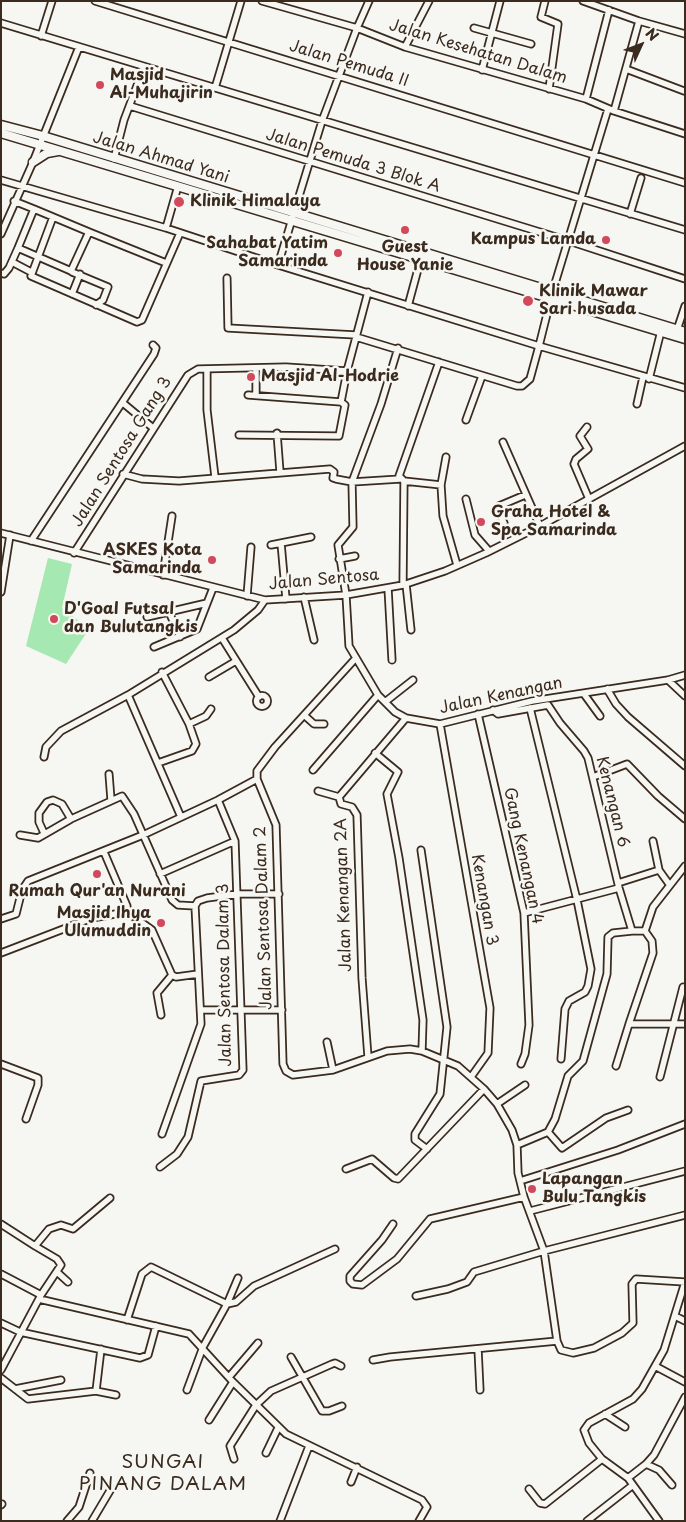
<!DOCTYPE html>
<html>
<head>
<meta charset="utf-8">
<style>
  body { margin:0 }
  #map { position:relative; width:686px; height:1522px; overflow:hidden; background:#f6f6f2; font-family:"Playpen Sans",sans-serif }
  canvas { display:block }
  .frame { position:absolute; inset:0; border:2px solid #3b2a1e; pointer-events:none }
  .north { position:absolute; left:616px; top:20px; width:50px; height:50px; -webkit-text-stroke:4px #f6f6f2; paint-order:stroke; rotate:47deg; font-size:14px; font-weight:700; line-height:20px; text-align:center; color:#3b2a1e }
  .north::after { content:''; display:block; margin:auto; width:18px; height:22px; background:#3b2a1e; clip-path:polygon(50% 0,100% 100%,50% 72%,0 100%) }
</style>
</head>
<body>
<div id="map">
<canvas width="686" height="1522"></canvas>
<div class="frame"></div>
<div class="north">N</div>
</div>
<script>
const g = document.querySelector('canvas').getContext('2d');
g.lineJoin = 'round';
function fillPath(path, color) { g.fillStyle = color; g.fill(path, 'evenodd'); }
const shape = rows => new Path2D(rows.map(r => 'M' + r).join(''));
function trace(path, color, width, dash) { g.strokeStyle = color; g.lineWidth = width; g.lineCap = dash ? 'butt' : 'round'; g.setLineDash(dash || []); g.stroke(path); }
function label(font, color, halo, rows, align = 'center') {
  g.font = font + ' "Playpen Sans",sans-serif'; g.lineWidth = 5; g.setLineDash([]); g.textBaseline = 'middle'; g.strokeStyle = halo; g.fillStyle = color; for (const [text, x, y, turn = 0] of rows) {
    g.save(); g.translate(x, y); g.rotate((+turn || 0) * Math.PI / 180); g.textAlign = isNaN(turn) ? turn : align; if (halo) g.strokeText(text, 0, 0); g.fillText(text, 0, 0); g.restore();
  }
}
fillPath(shape([
  [48,558,72,564,62,608,89,629,66,664,26,646]
]), '#a6e8b2');
const minor = shape([
  [95,1,685,183],
  [262,1,357,28,405,47,586,99,614,111,685,134],
  [545,1,541,17,558,24,549,89],
  [583,1,639,21,685,34],
  [1,23,685,230],
  [474,28,531,44],
  [41,36,52,1],
  [405,47,429,1],
  [626,69,684,91],
  [482,70,500,1],
  [215,88,241,1],
  [586,99,609,10],
  [130,106,569,241,685,279],
  [614,111,639,21],
  [114,159,124,120,144,67],
  [1,180,166,228,278,265,539,346,553,290,608,109],
  [14,201,34,209,18,248,71,271,89,232,166,263],
  [34,209,89,232],
  [630,214,641,178],
  [53,217,31,276,137,322,142,320,180,233],
  [166,228,178,186],
  [1,234,33,162,79,47],
  [12,262,31,272],
  [278,265,322,121,357,28,369,1],
  [72,272,108,287,103,300,96,305],
  [1,273,4,274,9,268,18,248],
  [227,278,228,328,356,335],
  [72,294,80,274],
  [408,306,421,258],
  [676,333,685,306],
  [356,337,517,386,522,386,530,379,539,346,685,388],
  [398,348,381,404,352,482,353,527,338,545,346,595,349,646,378,695,395,712,406,718,440,724,532,701,668,680,685,675],
  [256,368,256,395],
  [207,370,207,410,215,477],
  [649,379,661,331],
  [248,395,341,402],
  [123,403,153,428],
  [637,404,643,377],
  [466,420,482,376],
  [587,427,580,436,588,449,576,459,574,464,589,499],
  [277,433,280,472],
  [239,435,339,436,345,405,341,402,347,371,368,292],
  [503,442,540,526],
  [446,457,441,485,443,516,457,565],
  [123,474,142,479,179,481,330,469,334,472,333,478,336,479,352,482,400,479],
  [404,481,399,476,439,362],
  [404,481,441,485],
  [466,499,475,535,489,551],
  [504,523,499,513,499,506,525,495],
  [1,533,265,600,346,595,403,585,445,571,486,553,540,526,685,446],
  [31,541,154,354,156,348,153,345],
  [281,543,286,599],
  [271,545,311,537],
  [74,553,188,375,198,369,286,367,347,371],
  [339,559,355,556],
  [163,575,172,516],
  [406,584,411,630],
  [403,585,404,481],
  [388,588,392,660],
  [1,592,10,535],
  [247,596,251,547],
  [304,597,314,640],
  [169,612,180,637],
  [147,617,207,603],
  [222,638,259,697],
  [154,647,197,629,213,588],
  [209,677,236,661],
  [668,680,685,696],
  [607,689,616,704,628,717,685,766],
  [584,694,600,716],
  '256.5 701a5.5 5.5 0 1 1 11 0a5.5 5.5 0 1 1-11 0Z',
  [385,702,413,680],
  [530,708,577,900,591,969,588,986,585,992,569,1001,565,1009,561,1059],
  [493,710,498,714,548,705,560,723,584,751,588,758,619,888,632,931,645,931],
  [478,714,524,913,529,1025,525,1054,521,1064],
  [304,715,314,724,324,724],
  [189,724,206,716,211,709],
  [440,724,490,1008,488,1053,471,1077],
  [375,753,398,772,387,794,399,858,423,1020,422,1051],
  [44,757,46,747,61,731,128,695],
  [158,763,192,751,196,744,189,724,162,672],
  [313,770,378,695],
  [109,774,111,800],
  [593,777,627,764,658,796,685,819],
  [257,779,257,771,275,747,355,659],
  [318,791,339,797],
  [181,817,128,695,234,630,258,610,265,600],
  [44,833,39,822,39,813,47,802,53,800,62,804,71,819],
  [20,835,38,838,71,819,122,796,134,814,172,900,178,905,195,906],
  [653,841,659,870],
  [421,850,447,1027,440,1094,415,1134,415,1140,427,1149],
  [160,874,235,841],
  [618,883,659,870,669,884],
  [127,912,152,930,172,975,176,977,198,974],
  [524,913,619,888],
  [1,919,16,914,22,890,28,881,143,835,218,800,257,779,276,825,283,1064,286,1071,293,1075,333,1070,387,1051,410,1049,422,1051,458,1066,484,1089,497,1104,512,1130,517,1145,518,1173,524,1197,544,1251,557,1341,390,1357,373,1360],
  [645,931,652,941,653,953,629,1024,685,1024],
  [645,931,653,907,685,866],
  [1,953,92,918,127,912,127,906,104,852],
  [201,1010,282,1010],
  [161,1015,157,993,172,975],
  [327,1042,333,1070],
  [368,1057,362,978,357,815,352,807,341,804,339,797,406,718],
  [1,1064,38,1078,38,1085,26,1119],
  [616,1066,629,1024],
  [660,1077,683,987],
  [497,1104,525,1085],
  [548,1132,555,1119,568,1076,583,1061,607,974,608,937,613,933,632,931],
  [548,1132,562,1148,606,1118,628,1110],
  [162,1134,201,1024,195,906,198,901,207,898,237,894,279,894],
  [517,1145,548,1132],
  [160,1167,177,1154,188,1137,201,1081,239,1075,243,1070,235,841,218,800],
  [346,1169,372,1159,394,1178,398,1179,484,1089],
  [520,1181,618,1150,685,1124],
  [530,1211,685,1171],
  [1,1224,35,1246,49,1229,61,1225,73,1229,110,1198],
  [393,1224,382,1240,350,1276,350,1281,353,1284,362,1285,397,1259,430,1219,524,1197],
  [57,1272,68,1282],
  [1,1274,41,1295],
  [416,1296,448,1289,467,1282,474,1272,544,1251,685,1215],
  [39,1299,189,1334,233,1382,286,1434,422,1500,427,1507,419,1521],
  [675,1316,685,1321],
  [127,1320,142,1274,151,1267,227,1304,238,1278],
  [1,1323,20,1332,140,1358,148,1355,156,1326],
  [557,1341,561,1350,573,1353,594,1348,622,1333,633,1323,632,1284,636,1279,685,1282],
  [101,1349,96,1391,116,1395],
  [478,1349,480,1390],
  [291,1357,322,1411,329,1411,342,1406],
  [655,1366,685,1382],
  [1,1370,41,1295,61,1265,57,1259,35,1246],
  [229,1377,258,1343],
  [1,1378,28,1399,96,1391],
  [15,1389,61,1380],
  [187,1390,203,1347,227,1304,236,1302,254,1286,335,1249],
  [605,1414,625,1427],
  [209,1420,233,1382],
  [266,1453,278,1428],
  [234,1459,230,1446,256,1405,271,1391,332,1364,335,1363,341,1366],
  [646,1464,659,1470,672,1485],
  [628,1478,646,1464,654,1455,685,1397],
  [351,1482,357,1467],
  [529,1489,540,1503,545,1504,602,1459],
  [1,1505,2,1504],
  [67,1521,79,1507,90,1473],
  [92,1521,111,1489],
  [280,1521,309,1446],
  [587,1521,633,1485],
  [659,1521,628,1478,602,1459,589,1443,584,1430,589,1423,633,1399,642,1389,664,1350,685,1282]
]);
const major = shape([
  [1,125,43,136,685,332],
  [1,133,685,339],
  [33,162,47,153,58,151]
]);
trace(minor, '#3b2a1e', 9);
trace(major, '#3b2a1e', 11);
trace(minor, '#f6f6f2', 5.5);
trace(major, '#f6f6f2', 8);
for (const [x, y, r, color] of [
  [100,85,5,"#d1495b"],
  [179,202,6,"#d1495b"],
  [405,230,5,"#d1495b"],
  [606,240,5,"#d1495b"],
  [338,253,5,"#d1495b"],
  [528,301,6,"#d1495b"],
  [251,377,5,"#d1495b"],
  [481,522,5,"#d1495b"],
  [212,560,5,"#d1495b"],
  [54,619,5,"#d1495b"],
  [97,874,5,"#d1495b"],
  [161,923,5,"#d1495b"],
  [532,1189,5,"#d1495b"]
]) { const dot = new Path2D(); dot.arc(x, y, r, 0, 2 * Math.PI); g.fillStyle = color; g.fill(dot); trace(dot, '#f6f6f2', 2); }
label('16px', '#3b2a1e', '#f6f6f2', [
  ["Jalan Kesehatan Dalam",478,52,17],
  ["Jalan Pemuda II",349,64,17],
  ["Jalan Ahmad Yani",161,158,17],
  ["Jalan Pemuda 3 Blok A",353,161,17],
  ["Jalan Sentosa Gang 3",122,452,-58],
  ["Jalan Sentosa",324,580,-5],
  ["Jalan Kenangan",501,696,-12],
  ["Kenangan 6",612,802,76],
  ["Gang Kenangan 4",523,856,78],
  ["Jalan Kenangan 2A",344,895,-92],
  ["Kenangan 3",484,900,80],
  ["Jalan Sentosa Dalam 2",264,918,-92],
  ["Jalan Sentosa Dalam 3",225,975,-91]
]);
label('bold 16px', '#3b2a1e', '#f6f6f2', [
  ["Masjid",110,76],
  ["Al-Muhajirin",110,94],
  ["Klinik Himalaya",190,202],
  ["Kampus Lamda",596,240,"right"],
  ["Sahabat Yatim",328,244,"right"],
  ["Samarinda",328,262,"right"],
  ["Guest",405,248,"center"],
  ["House Yanie",405,266,"center"],
  ["Klinik Mawar",539,292],
  ["Sari husada",539,310],
  ["Masjid Al-Hodrie",261,377],
  ["Graha Hotel &",491,513],
  ["Spa Samarinda",491,531],
  ["ASKES Kota",202,551,"right"],
  ["Samarinda",202,569,"right"],
  ["D'Goal Futsal",64,610],
  ["dan Bulutangkis",64,628],
  ["Rumah Qur'an Nurani",97,892,"center"],
  ["Masjid Ihya",151,914,"right"],
  ["Ulumuddin",151,932,"right"],
  ["Lapangan",542,1180],
  ["Bulu Tangkis",542,1198]
], 'left');
g.letterSpacing = '1px';
label('19px', '#3b2a1e', '#f6f6f2', [
  ["SUNGAI",163,1463],
  ["PINANG DALAM",163,1485]
]);
g.letterSpacing = '0px';
</script>
</body>
</html>
